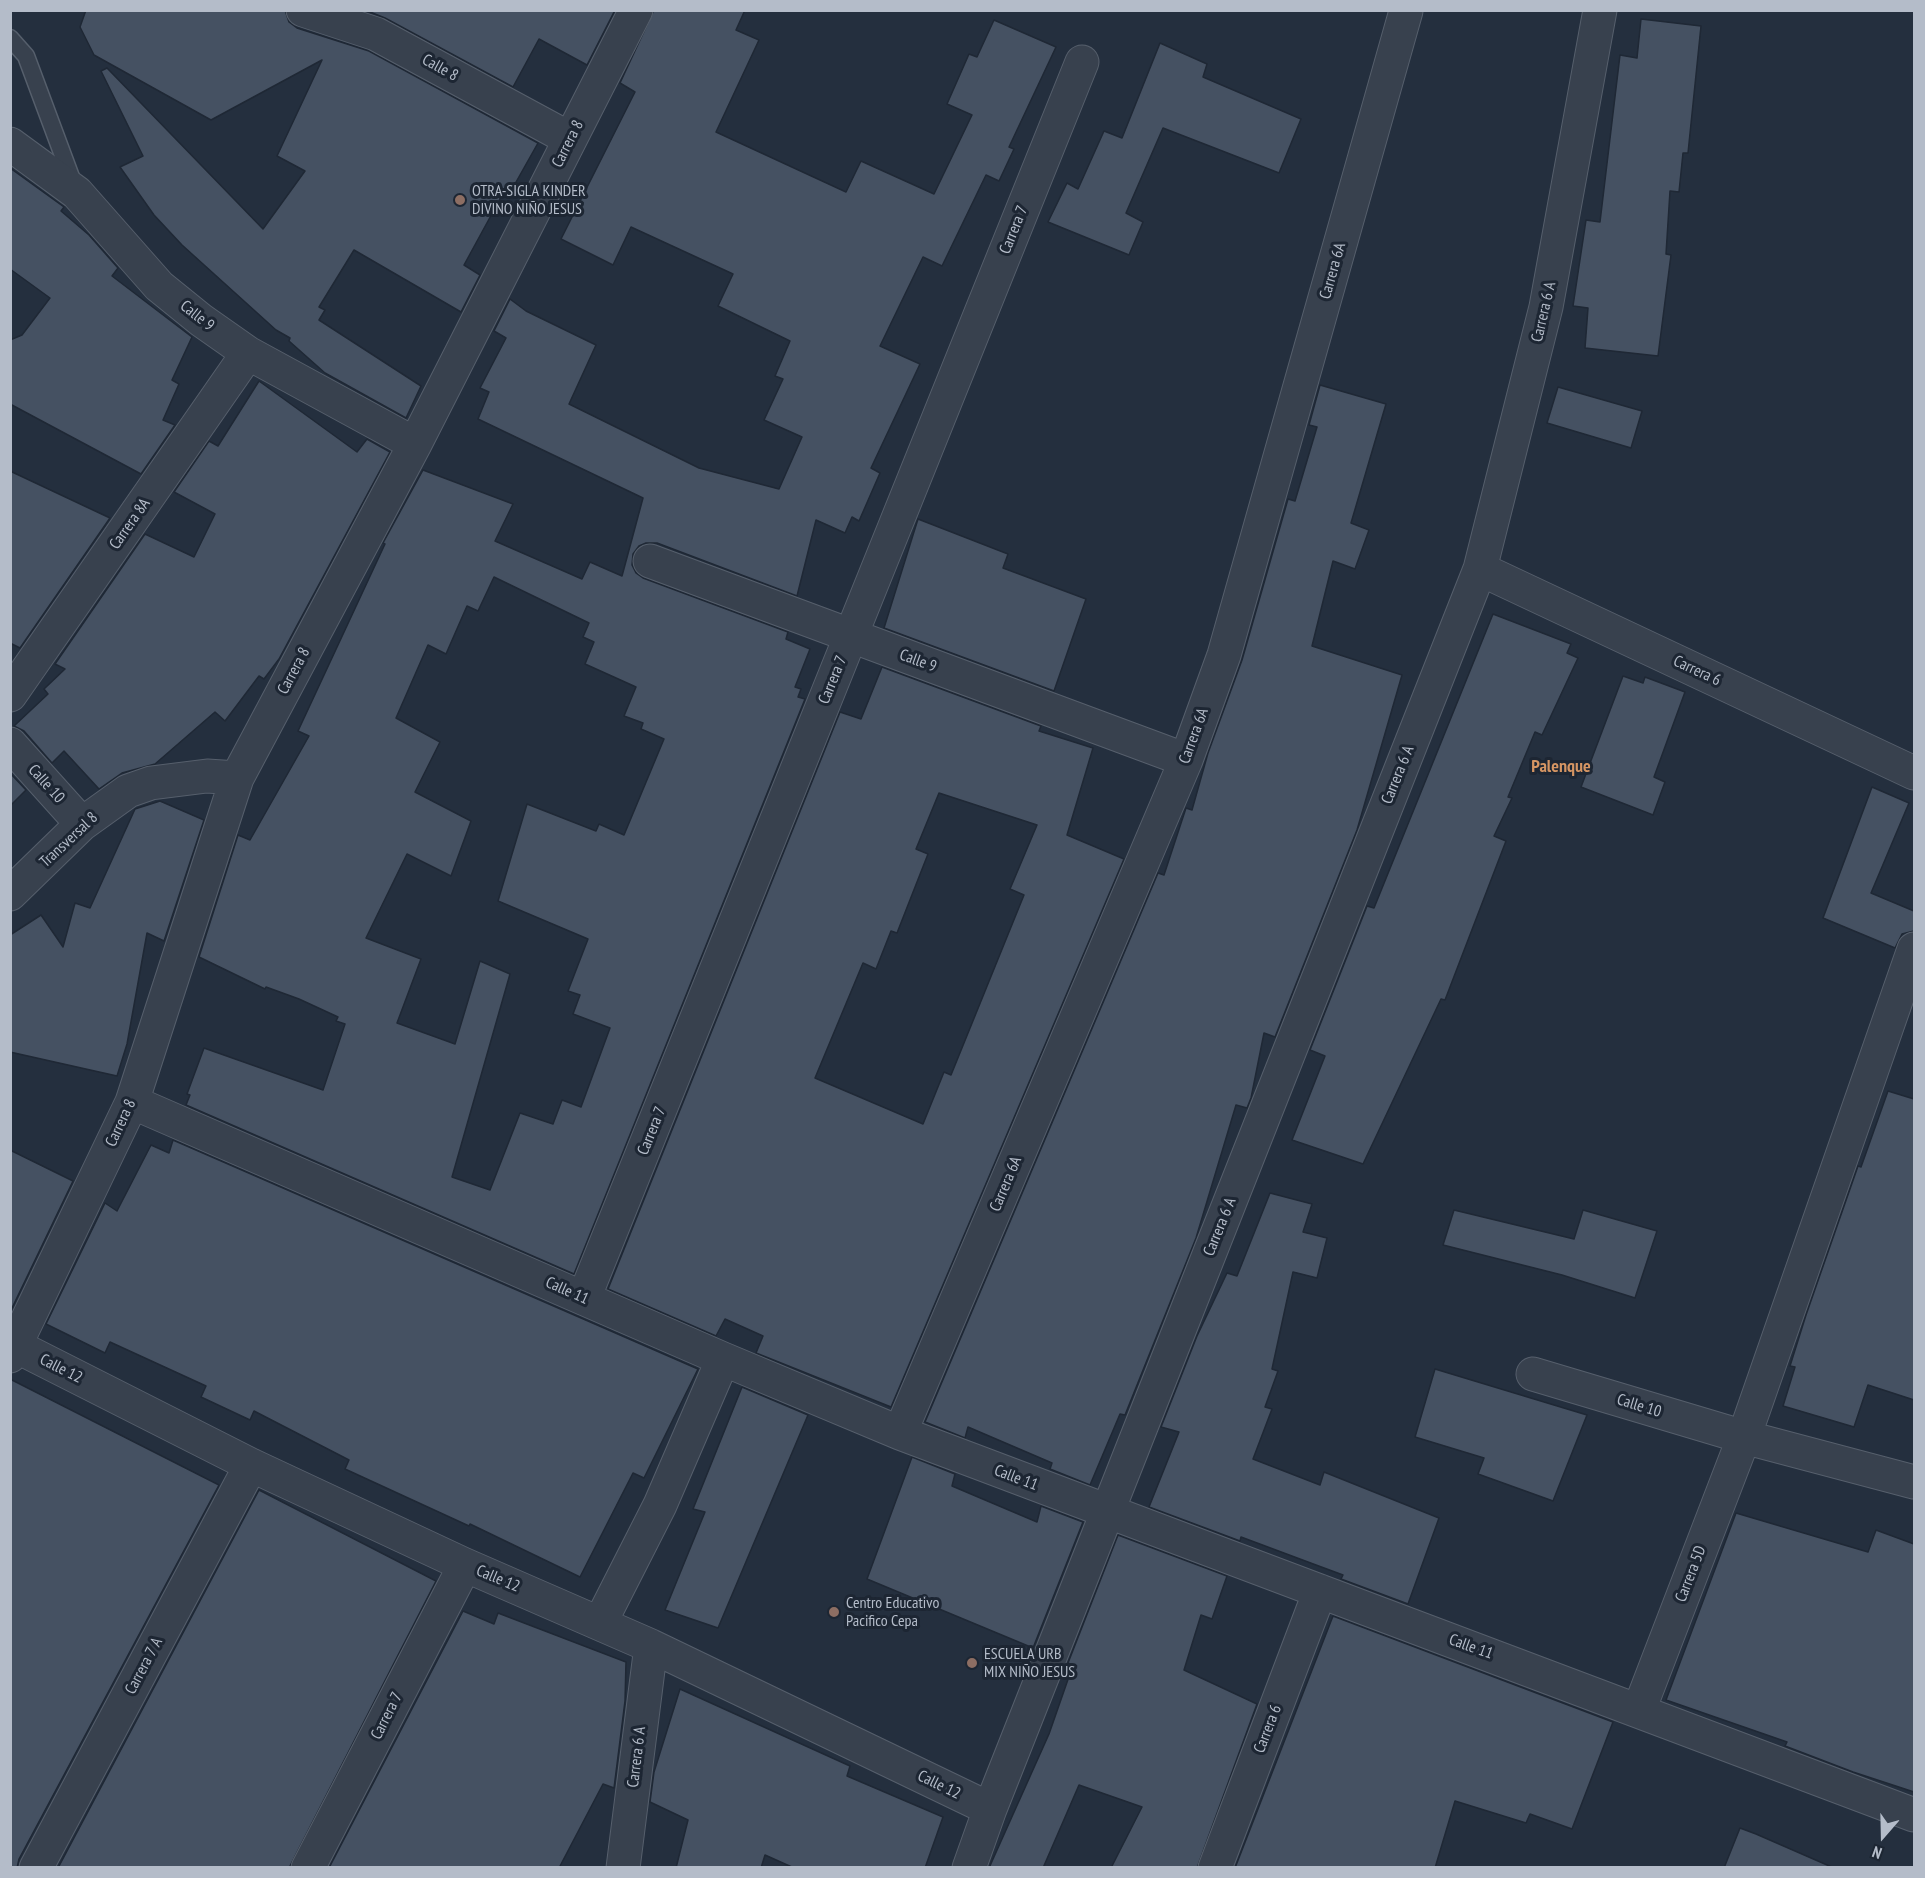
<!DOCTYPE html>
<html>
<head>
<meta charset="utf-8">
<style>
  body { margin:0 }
  #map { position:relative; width:1925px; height:1878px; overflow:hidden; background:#242f3e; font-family:"PT Sans Narrow",sans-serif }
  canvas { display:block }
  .frame { position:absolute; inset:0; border:12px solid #b4bcc9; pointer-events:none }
  .north { position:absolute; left:1853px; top:1806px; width:60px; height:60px; -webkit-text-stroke:4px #1d2633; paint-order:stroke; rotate:200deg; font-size:16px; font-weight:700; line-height:24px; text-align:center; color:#b4bcc9 }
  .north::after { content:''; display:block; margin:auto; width:21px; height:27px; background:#b4bcc9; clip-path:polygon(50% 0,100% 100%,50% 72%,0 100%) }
</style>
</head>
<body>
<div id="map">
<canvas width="1925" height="1878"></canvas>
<div class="frame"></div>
<div class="north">N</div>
</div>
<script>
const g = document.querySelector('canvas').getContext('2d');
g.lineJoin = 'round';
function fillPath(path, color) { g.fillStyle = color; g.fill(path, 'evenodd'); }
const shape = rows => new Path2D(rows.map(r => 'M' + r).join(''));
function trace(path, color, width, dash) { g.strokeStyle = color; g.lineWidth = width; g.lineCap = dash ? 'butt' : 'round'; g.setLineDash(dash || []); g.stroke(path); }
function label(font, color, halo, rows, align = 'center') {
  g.font = font + ' "PT Sans Narrow",sans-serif'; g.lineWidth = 6; g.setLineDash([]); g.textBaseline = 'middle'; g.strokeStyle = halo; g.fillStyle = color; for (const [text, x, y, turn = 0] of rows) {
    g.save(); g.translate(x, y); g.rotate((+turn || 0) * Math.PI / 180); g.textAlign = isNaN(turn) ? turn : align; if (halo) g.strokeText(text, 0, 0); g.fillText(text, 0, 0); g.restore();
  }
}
const building = shape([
  [86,10,285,10,289,22,297,28,369,51,538,143,511,191,506,188,464,265,480,275,461,312,354,250,319,307,325,310,319,320,421,386,406,418,325,373,289,341,290,338,276,330,182,245,154,215,120,167,143,156,101,71,107,68,263,229,305,171,277,156,322,60,211,120,94,55,80,27,86,10],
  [365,10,615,10,587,65,539,39,513,87,385,18,365,10],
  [654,10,745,10,736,30,759,40,716,132,846,192,861,161,934,194,972,115,947,104,969,54,977,57,994,20,1056,47,1009,147,1014,149,999,181,986,175,942,266,923,257,880,346,920,364,871,468,880,473,859,521,852,517,845,533,816,520,797,596,657,543,646,543,639,546,633,554,632,565,636,573,643,578,788,632,786,639,810,649,795,687,801,689,798,697,805,699,574,1274,186,1105,190,1095,187,1094,204,1048,323,1090,345,1024,336,1021,338,1017,299,999,266,987,265,989,199,957,238,835,250,840,309,736,298,731,385,544,383,543,423,470,513,504,495,541,582,579,590,562,622,576,643,498,478,419,489,392,480,388,506,338,494,331,510,299,526,311,596,345,569,404,699,468,779,489,802,437,764,420,783,379,775,376,790,341,718,306,733,274,631,227,613,265,561,239,635,92,620,83,654,10],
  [494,577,589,623,583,637,594,642,585,664,636,687,624,716,643,723,641,729,664,739,624,835,599,824,596,831,527,804,498,901,588,939,568,991,580,995,573,1014,610,1028,581,1107,562,1100,553,1124,520,1113,490,1190,452,1177,510,974,480,961,455,1044,397,1023,421,959,366,938,407,854,451,876,471,821,415,792,440,742,396,718,428,645,446,654,467,606,478,611,494,577],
  [1641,19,1701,26,1688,153,1683,153,1679,192,1670,191,1666,254,1671,255,1658,356,1585,348,1588,308,1573,306,1586,220,1600,222,1620,55,1637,58,1641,19],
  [1160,43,1207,64,1203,77,1301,119,1279,173,1163,128,1126,213,1143,222,1129,255,1048,222,1067,183,1078,189,1104,131,1122,138,1160,43],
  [10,168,64,207,61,211,89,235,118,268,112,276,192,337,172,380,179,384,163,420,175,425,141,474,10,404,10,340,22,335,50,298,10,269,10,168],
  [259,381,357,452,367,439,390,452,279,659,264,679,259,676,225,721,215,712,155,764,122,773,99,789,64,751,52,763,24,731,14,726,48,694,44,689,65,669,55,664,145,534,194,557,215,514,174,492,209,441,218,446,259,381],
  [1320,385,1386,404,1351,523,1369,530,1355,569,1333,561,1312,646,1402,675,1357,830,1275,1037,1264,1033,1251,1098,1247,1108,1236,1105,1196,1238,1125,1415,1120,1414,1090,1485,1050,1469,1052,1463,968,1427,965,1438,925,1422,1158,873,1164,875,1186,808,1192,810,1208,753,1242,660,1288,499,1295,501,1317,427,1309,425,1320,385],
  [1558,387,1642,411,1631,448,1547,423,1558,387],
  [10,471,110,518,20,648,10,643,10,471],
  [918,519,1008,554,1003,568,1086,599,1054,691,884,628,918,519],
  [1493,614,1571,644,1567,653,1578,658,1542,735,1535,732,1508,797,1512,798,1494,836,1506,841,1445,1000,1441,999,1363,1164,1292,1140,1325,1056,1310,1050,1367,906,1374,908,1493,614],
  [882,667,1041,726,1039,731,1093,748,1067,835,1124,859,891,1407,756,1353,763,1336,725,1319,716,1336,608,1289,840,712,861,719,882,667],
  [939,793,1037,825,1010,889,1024,895,951,1075,944,1072,923,1124,815,1078,863,963,876,969,891,931,897,933,928,854,916,849,939,793],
  [1623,676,1643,683,1645,677,1685,692,1654,777,1665,782,1653,815,1581,787,1623,676],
  [10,773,26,790,10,806,10,773],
  [1872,787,1909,803,1871,893,1914,911,1914,931,1902,934,1895,948,1823,918,1872,787],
  [160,801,204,820,164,941,147,933,127,1044,117,1076,10,1052,10,935,41,915,63,947,75,903,90,908,135,809,160,801],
  [1888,1091,1914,1099,1914,1400,1868,1385,1854,1427,1783,1406,1795,1367,1790,1366,1806,1315,1858,1166,1861,1167,1888,1091],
  [173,1140,698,1369,644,1478,633,1473,580,1577,470,1524,469,1526,345,1469,349,1460,254,1411,250,1420,201,1397,206,1386,110,1342,105,1353,46,1324,105,1203,117,1211,151,1145,169,1153,173,1140],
  [10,1150,73,1181,12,1308,10,1307,10,1150],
  [1270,1193,1312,1204,1303,1232,1327,1238,1317,1278,1293,1272,1272,1369,1278,1371,1265,1407,1272,1409,1253,1459,1320,1485,1324,1472,1439,1518,1408,1604,1341,1579,1343,1575,1316,1565,1241,1537,1240,1541,1149,1507,1179,1432,1161,1427,1197,1336,1227,1273,1237,1276,1270,1193],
  [1454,1210,1574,1239,1583,1210,1657,1231,1635,1298,1562,1275,1443,1245,1454,1210],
  [1435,1369,1587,1415,1553,1501,1478,1474,1484,1458,1415,1437,1435,1369],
  [10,1379,219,1485,19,1859,17,1868,10,1868,10,1379],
  [742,1387,808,1415,718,1628,665,1610,705,1512,693,1509,742,1387],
  [912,1457,955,1474,952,1486,1037,1522,1041,1506,1083,1522,1033,1648,867,1579,912,1457],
  [259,1490,436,1581,289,1868,58,1868,259,1490],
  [1736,1513,1868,1552,1876,1530,1914,1544,1914,1792,1853,1772,1785,1746,1787,1742,1666,1700,1736,1513],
  [1118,1535,1227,1576,1212,1619,1201,1615,1184,1670,1257,1704,1197,1868,1111,1868,1142,1807,1079,1785,1043,1868,989,1868,1049,1734,1073,1665,1068,1663,1118,1535],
  [463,1611,494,1624,498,1613,626,1662,625,1701,614,1788,603,1784,559,1868,329,1868,463,1611],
  [1333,1616,1613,1722,1572,1829,1530,1814,1526,1823,1455,1801,1435,1868,1235,1868,1333,1616],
  [680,1689,850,1766,847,1776,943,1817,925,1868,794,1868,765,1855,761,1868,676,1868,688,1820,650,1802,654,1772,680,1689],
  [1740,1828,1756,1834,1834,1868,1724,1868,1740,1828]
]);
fillPath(building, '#455162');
trace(building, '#1f2835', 1.5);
const lane = shape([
  [10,38,26,56,74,185]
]);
const street = shape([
  [303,10,376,34,570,139],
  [10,144,77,193,159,286,201,320,248,353,415,444],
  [650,561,1186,760],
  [1480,569,1914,773],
  [10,695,248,353],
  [10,744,82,824],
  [10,894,82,824,128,791,151,783,207,776,237,778],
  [132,1102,723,1359,900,1433,1914,1815],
  [584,1298,1082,62],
  [10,1343,251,1465,465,1565,651,1646,990,1809],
  [10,1356,132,1102,237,778,415,444,636,10],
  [1533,1374,1744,1437,1914,1482],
  [900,1433,1186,760,1224,655,1406,11],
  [600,1623,660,1505,723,1359],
  [1639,1710,1744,1437,1914,949],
  [36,1868,251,1465],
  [308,1868,465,1565],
  [623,1868,651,1646],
  [969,1868,990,1809,1480,569,1546,307,1600,10],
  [1215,1868,1320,1591]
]);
trace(lane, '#565f6c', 19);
trace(street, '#565f6c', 35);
trace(lane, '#38414e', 16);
trace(street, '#38414e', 33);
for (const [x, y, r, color] of [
  [460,200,6,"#8d6e63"],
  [834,1612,6,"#8d6e63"],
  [972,1663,6,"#8d6e63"]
]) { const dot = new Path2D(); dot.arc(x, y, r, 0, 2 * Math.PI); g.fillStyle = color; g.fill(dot); trace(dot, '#1d2633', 2); }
label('16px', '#b4bcc9', '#1d2633', [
  ["Calle 8",440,68,29],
  ["Carrera 8",568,144,-63],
  ["Carrera 7",1014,230,-68],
  ["Carrera 6A",1333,271,-74],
  ["Carrera 6 A",1544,312,-77],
  ["Calle 9",197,316,38],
  ["Carrera 8A",130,524,-55],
  ["Calle 9",918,661,20],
  ["Carrera 8",294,671,-62],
  ["Carrera 6",1697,671,25],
  ["Carrera 7",833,680,-68],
  ["Carrera 6A",1194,736,-70],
  ["Carrera 6 A",1398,775,-68],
  ["Calle 10",46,784,48],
  ["Transversal 8",69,840,-43],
  ["Carrera 8",121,1123,-65],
  ["Carrera 7",652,1131,-68],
  ["Carrera 6A",1006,1184,-67],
  ["Carrera 6 A",1220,1227,-68],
  ["Calle 11",567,1291,24],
  ["Calle 12",61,1369,27],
  ["Calle 10",1639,1406,17],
  ["Calle 11",1016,1478,21],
  ["Carrera 5D",1691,1574,-69],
  ["Calle 12",498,1579,23],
  ["Calle 11",1471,1647,20],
  ["Carrera 7 A",144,1666,-62],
  ["Carrera 7",387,1716,-63],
  ["Carrera 6",1268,1729,-69],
  ["Carrera 6 A",637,1757,-83],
  ["Calle 12",939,1785,26]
]);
label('16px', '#b4bcc9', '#1d2633', [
  ["OTRA-SIGLA KINDER",472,191],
  ["DIVINO NIÑO JESUS",472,209],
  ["Centro Educativo",846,1603],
  ["Pacifico Cepa",846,1621],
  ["ESCUELA URB",984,1654],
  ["MIX NIÑO JESUS",984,1672]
], 'left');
label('bold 18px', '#d59563', '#1d2633', [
  ["Palenque",1561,767]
]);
</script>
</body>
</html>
